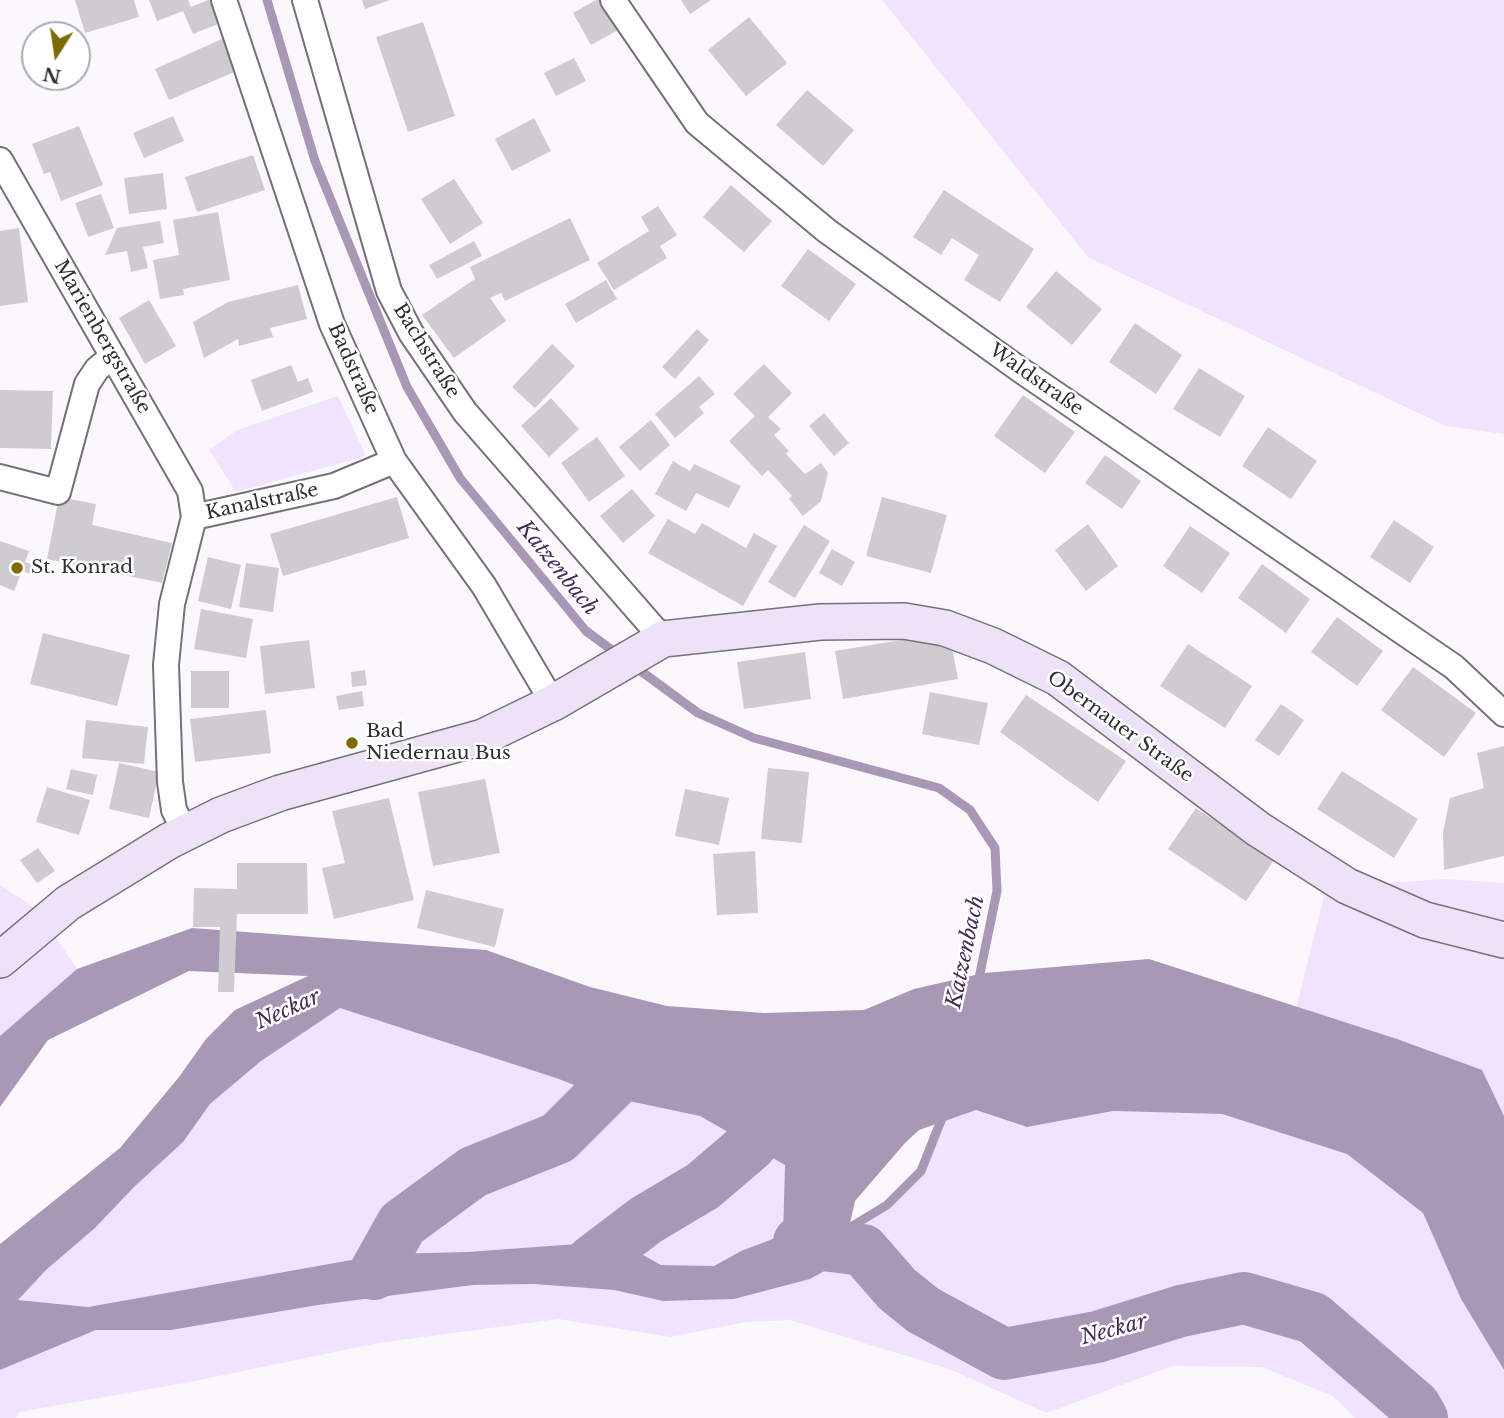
<!DOCTYPE html>
<html>
<head>
<meta charset="utf-8">
<style>
  body { margin:0 }
  #map { position:relative; width:1504px; height:1418px; overflow:hidden; background:#faf8fd; font-family:"Libre Baskerville",serif }
  canvas { display:block }
  .north { position:absolute; left:21px; top:21px; width:70px; height:70px; box-sizing:border-box; background:#fff; border:2px solid #acabac; border-radius:50%; rotate:192deg; font-size:19px; font-weight:700; line-height:28px; text-align:center; color:#2f2e30 }
  .north::after { content:''; display:block; margin:auto; width:24px; height:32px; background:#7c6c05; clip-path:polygon(50% 0,100% 100%,50% 72%,0 100%) }
</style>
</head>
<body>
<div id="map">
<canvas width="1504" height="1418"></canvas>
<div class="north">N</div>
</div>
<script>
const g = document.querySelector('canvas').getContext('2d');
g.lineJoin = 'round';
function fillPath(path, color) { g.fillStyle = color; g.fill(path, 'evenodd'); }
const shape = rows => new Path2D(rows.map(r => 'M' + r).join(''));
function trace(path, color, width, dash) { g.strokeStyle = color; g.lineWidth = width; g.lineCap = dash ? 'butt' : 'round'; g.setLineDash(dash || []); g.stroke(path); }
function label(font, color, halo, rows, align = 'center') {
  g.font = font + ' "Libre Baskerville",serif'; g.lineWidth = 5; g.setLineDash([]); g.textBaseline = 'middle'; g.strokeStyle = halo; g.fillStyle = color; for (const [text, x, y, turn = 0] of rows) {
    g.save(); g.translate(x, y); g.rotate((+turn || 0) * Math.PI / 180); g.textAlign = isNaN(turn) ? turn : align; if (halo) g.strokeText(text, 0, 0); g.fillText(text, 0, 0); g.restore();
  }
}
fillPath(shape([
  [882,0,1504,0,1504,434,1446,426,1089,258],
  [338,396,366,456,236,492,209,450,237,430],
  [1444,879,1504,883,1504,1116,1481,1070,1295,1012,1324,896,1347,886],
  [0,885,37,909,77,969,0,1036],
  [340,1007,556,1078,600,1095,700,1116,785,1165,783,1235,741,1251,714,1266,661,1265,618,1241,467,1252,385,1254,88,1307,17,1300,46,1270,95,1228,134,1187,182,1142,210,1104,261,1061],
  [976,1110,1027,1127,1113,1111,1222,1114,1347,1154,1423,1213,1461,1299,1504,1370,1504,1418,1355,1418,1333,1396,1262,1367,1172,1366,1047,1413,949,1369,790,1320,746,1322,670,1337,558,1319,378,1343,190,1382,19,1412,16,1418,0,1418,0,1370,96,1330,171,1330,318,1305,473,1285,534,1284,614,1290,663,1301,734,1299,810,1279,862,1251,849,1228,887,1205,921,1171,942,1118]
]), '#f1e2ff');
fillPath(shape([
  [192,928,486,950,590,987,667,1006,764,1013,864,1010,914,989,984,973,1149,959,1397,1039,1482,1070,1504,1116,1504,1370,1461,1299,1423,1213,1347,1154,1222,1114,1113,1111,1027,1127,976,1110,919,1130,905,1143,855,1201,849,1228,863,1250,810,1279,734,1299,663,1301,614,1290,534,1284,473,1285,318,1305,171,1330,96,1330,0,1370,0,1244,120,1148,179,1077,206,1039,235,1010,308,976,189,971,48,1040,0,1107,0,1036,77,969],
  [340,1008,556,1078,600,1095,700,1116,785,1165,783,1235,741,1251,714,1266,661,1265,618,1241,467,1252,385,1254,88,1307,18,1300,46,1270,95,1228,134,1187,183,1142,210,1104,261,1061]
]), '#a898b6');
trace(shape([
  [267,0,315,161,407,387,460,478,586,631,620,656],
  [634,666,698,713,754,738,939,788,970,810,995,848,997,891,978,983],
  [840,1226,849,1228,887,1205,921,1171,942,1118,938,1115]
]), '#a898b6', 9);
trace(shape([
  [799,1242,863,1250,897,1289,923,1310,1004,1354,1097,1337,1181,1311,1244,1298,1313,1318,1415,1406,1422,1418],
  [592,1261,646,1220,703,1186,751,1145,766,1107,780,1081],
  [374,1274,402,1224,473,1172,558,1138,651,1045]
]), '#a898b6', 52);
fillPath(shape([
  [75,0,134,0,139,17,85,33],
  [149,0,188,0,191,7,208,0,214,0,223,22,193,34,183,11,157,21],
  [362,0,390,0,365,9],
  [596,0,603,0,620,29,591,45,573,13],
  [681,0,711,0,690,14],
  [749,17,787,63,746,96,708,50],
  [423,22,455,116,408,132,376,37],
  [224,38,239,70,169,100,155,69],
  [574,58,586,81,556,96,544,73],
  [807,90,854,130,823,166,776,125],
  [173,116,184,141,144,158,133,133],
  [534,118,551,151,512,171,495,139],
  [79,126,103,185,61,201,50,172,44,174,32,144],
  [253,155,265,190,197,212,185,177],
  [163,173,167,209,129,214,124,178],
  [454,179,483,223,450,244,421,199],
  [731,185,772,221,744,252,703,217],
  [944,190,1034,249,1000,302,964,280,979,255,952,238,941,255,913,237],
  [101,194,114,228,88,237,75,203],
  [658,206,677,235,660,246,667,258,614,290,597,263,649,231,641,217],
  [218,212,230,280,183,289,184,295,160,299,153,260,179,255,173,220],
  [570,218,590,260,505,301,501,293,490,298,506,321,454,358,422,315,475,279,470,267],
  [160,221,164,243,143,247,148,268,131,272,127,251,105,255,117,228],
  [19,228,28,302,0,306,0,231],
  [474,241,482,256,437,279,429,265],
  [808,249,856,284,829,321,781,286],
  [1056,271,1102,309,1072,345,1026,307],
  [606,280,617,299,576,323,565,304],
  [298,285,307,319,270,328,273,337,239,346,238,339,204,358,193,322,228,302],
  [149,300,176,346,145,364,119,318],
  [1135,323,1182,355,1156,394,1109,362],
  [697,329,709,340,675,379,662,367],
  [552,344,575,366,535,408,512,387],
  [764,364,792,393,768,417,781,429,774,435,789,451,786,454,805,474,821,463,828,473,821,501,803,516,789,499,792,496,768,470,762,476,729,441,755,416,733,394],
  [291,365,298,382,308,378,313,392,262,411,251,380],
  [1199,368,1245,396,1220,437,1173,409],
  [699,376,715,394,699,407,704,413,675,438,655,414],
  [0,390,53,391,51,449,0,448],
  [1023,395,1075,432,1045,473,994,436],
  [551,398,579,429,549,457,521,426],
  [824,413,849,443,834,456,809,426],
  [651,420,670,445,640,471,619,447],
  [1268,427,1317,461,1291,499,1242,466],
  [597,437,625,476,589,502,561,463],
  [1105,455,1141,481,1122,509,1085,483],
  [673,461,690,471,694,464,741,486,729,508,696,493,686,511,655,494],
  [632,489,655,516,623,543,600,516],
  [59,497,96,504,92,525,172,543,162,583,47,559],
  [397,497,409,538,283,576,270,534],
  [882,497,947,515,931,573,866,556],
  [668,519,695,534,702,523,746,548,754,533,777,546,743,606,648,553],
  [1394,520,1434,547,1410,583,1370,557],
  [1088,524,1118,566,1086,591,1055,550],
  [804,525,830,541,795,598,768,582],
  [1190,526,1230,553,1202,593,1163,566],
  [0,541,29,551,25,562,34,565,31,574,22,571,14,591,0,585],
  [832,549,855,562,842,586,819,573],
  [208,557,241,565,231,609,198,601],
  [246,563,279,568,273,612,239,607],
  [1262,564,1310,599,1286,633,1238,598],
  [201,609,253,619,246,658,194,649],
  [1337,617,1383,651,1357,686,1311,652],
  [949,632,958,679,843,699,835,651],
  [43,633,130,655,117,706,30,684],
  [309,640,315,688,265,694,260,646],
  [1188,644,1252,686,1225,728,1160,686],
  [805,652,811,699,744,709,737,662],
  [1413,667,1476,713,1444,757,1381,710],
  [365,670,367,685,352,687,351,672],
  [191,671,229,671,229,708,191,708],
  [362,691,364,706,339,710,336,696],
  [930,692,988,703,979,745,922,734],
  [1026,695,1126,761,1098,802,1000,732],
  [1281,704,1304,720,1279,756,1255,740],
  [266,710,271,753,195,762,190,719],
  [86,720,148,727,144,764,82,758],
  [1504,746,1504,856,1444,870,1443,832,1450,798,1484,788,1477,753],
  [119,763,159,772,149,818,109,809],
  [768,768,809,772,802,843,761,839],
  [71,769,97,775,93,795,66,789],
  [1342,771,1418,819,1394,858,1317,809],
  [485,779,500,853,433,866,418,792],
  [47,787,90,800,79,835,36,822],
  [685,789,729,798,719,845,675,836],
  [389,798,414,900,334,919,322,868,345,863,332,811],
  [1196,808,1274,860,1246,901,1168,849],
  [38,848,55,871,37,883,20,860],
  [755,851,758,913,717,915,713,854],
  [237,863,307,863,308,914,237,914,234,992,218,992,220,927,193,927,194,888,237,889],
  [426,890,504,909,495,947,417,928]
]), '#ceccd1');
const street = shape([
  [224,0,332,324,394,461,484,586,553,703],
  [305,0,389,291,411,333,465,412,663,639],
  [613,0,697,123,827,231,1019,369,1454,667,1504,714],
  [0,160,190,491,194,517,172,604,166,665,170,782,174,810,185,832],
  [0,477,58,492,87,384,97,369,113,356],
  [194,517,334,486,394,461]
]);
const secondary = shape([
  [0,960,68,903,169,841,221,815,280,793,483,737,553,703,663,639,820,622,904,621,945,628,993,646,1058,678,1258,829,1347,886,1425,920,1504,940]
]);
trace(street, '#757277', 28);
trace(secondary, '#757277', 38);
trace(street, '#fff', 24);
trace(secondary, '#eee2f9', 35);
for (const [x, y, r, color] of [
  [17,568,7,"#7c6c05"],
  [352,743,7,"#7c6c05"]
]) { const dot = new Path2D(); dot.arc(x, y, r, 0, 2 * Math.PI); g.fillStyle = color; g.fill(dot); trace(dot, '#fff', 2.5); }
label('19px', '#2f2e30', '#fff', [
  ["Marienbergstraße",102,337,60],
  ["Bachstraße",426,351,58],
  ["Badstraße",353,369,66],
  ["Waldstraße",1036,380,35],
  ["Kanalstraße",262,502,-12],
  ["Obernauer Straße",1120,727,36]
]);
label('19px', '#2f2e30', '#fff', [
  ["St. Konrad",31,568],
  ["Bad",366,732],
  ["Niedernau Bus",366,754]
], 'left');
label('italic 21px', '#452e58', '#fff', [
  ["Katzenbach",557,568,51],
  ["Katzenbach",966,952,-78],
  ["Neckar",288,1010,-24],
  ["Neckar",1114,1330,-15]
]);
</script>
</body>
</html>
